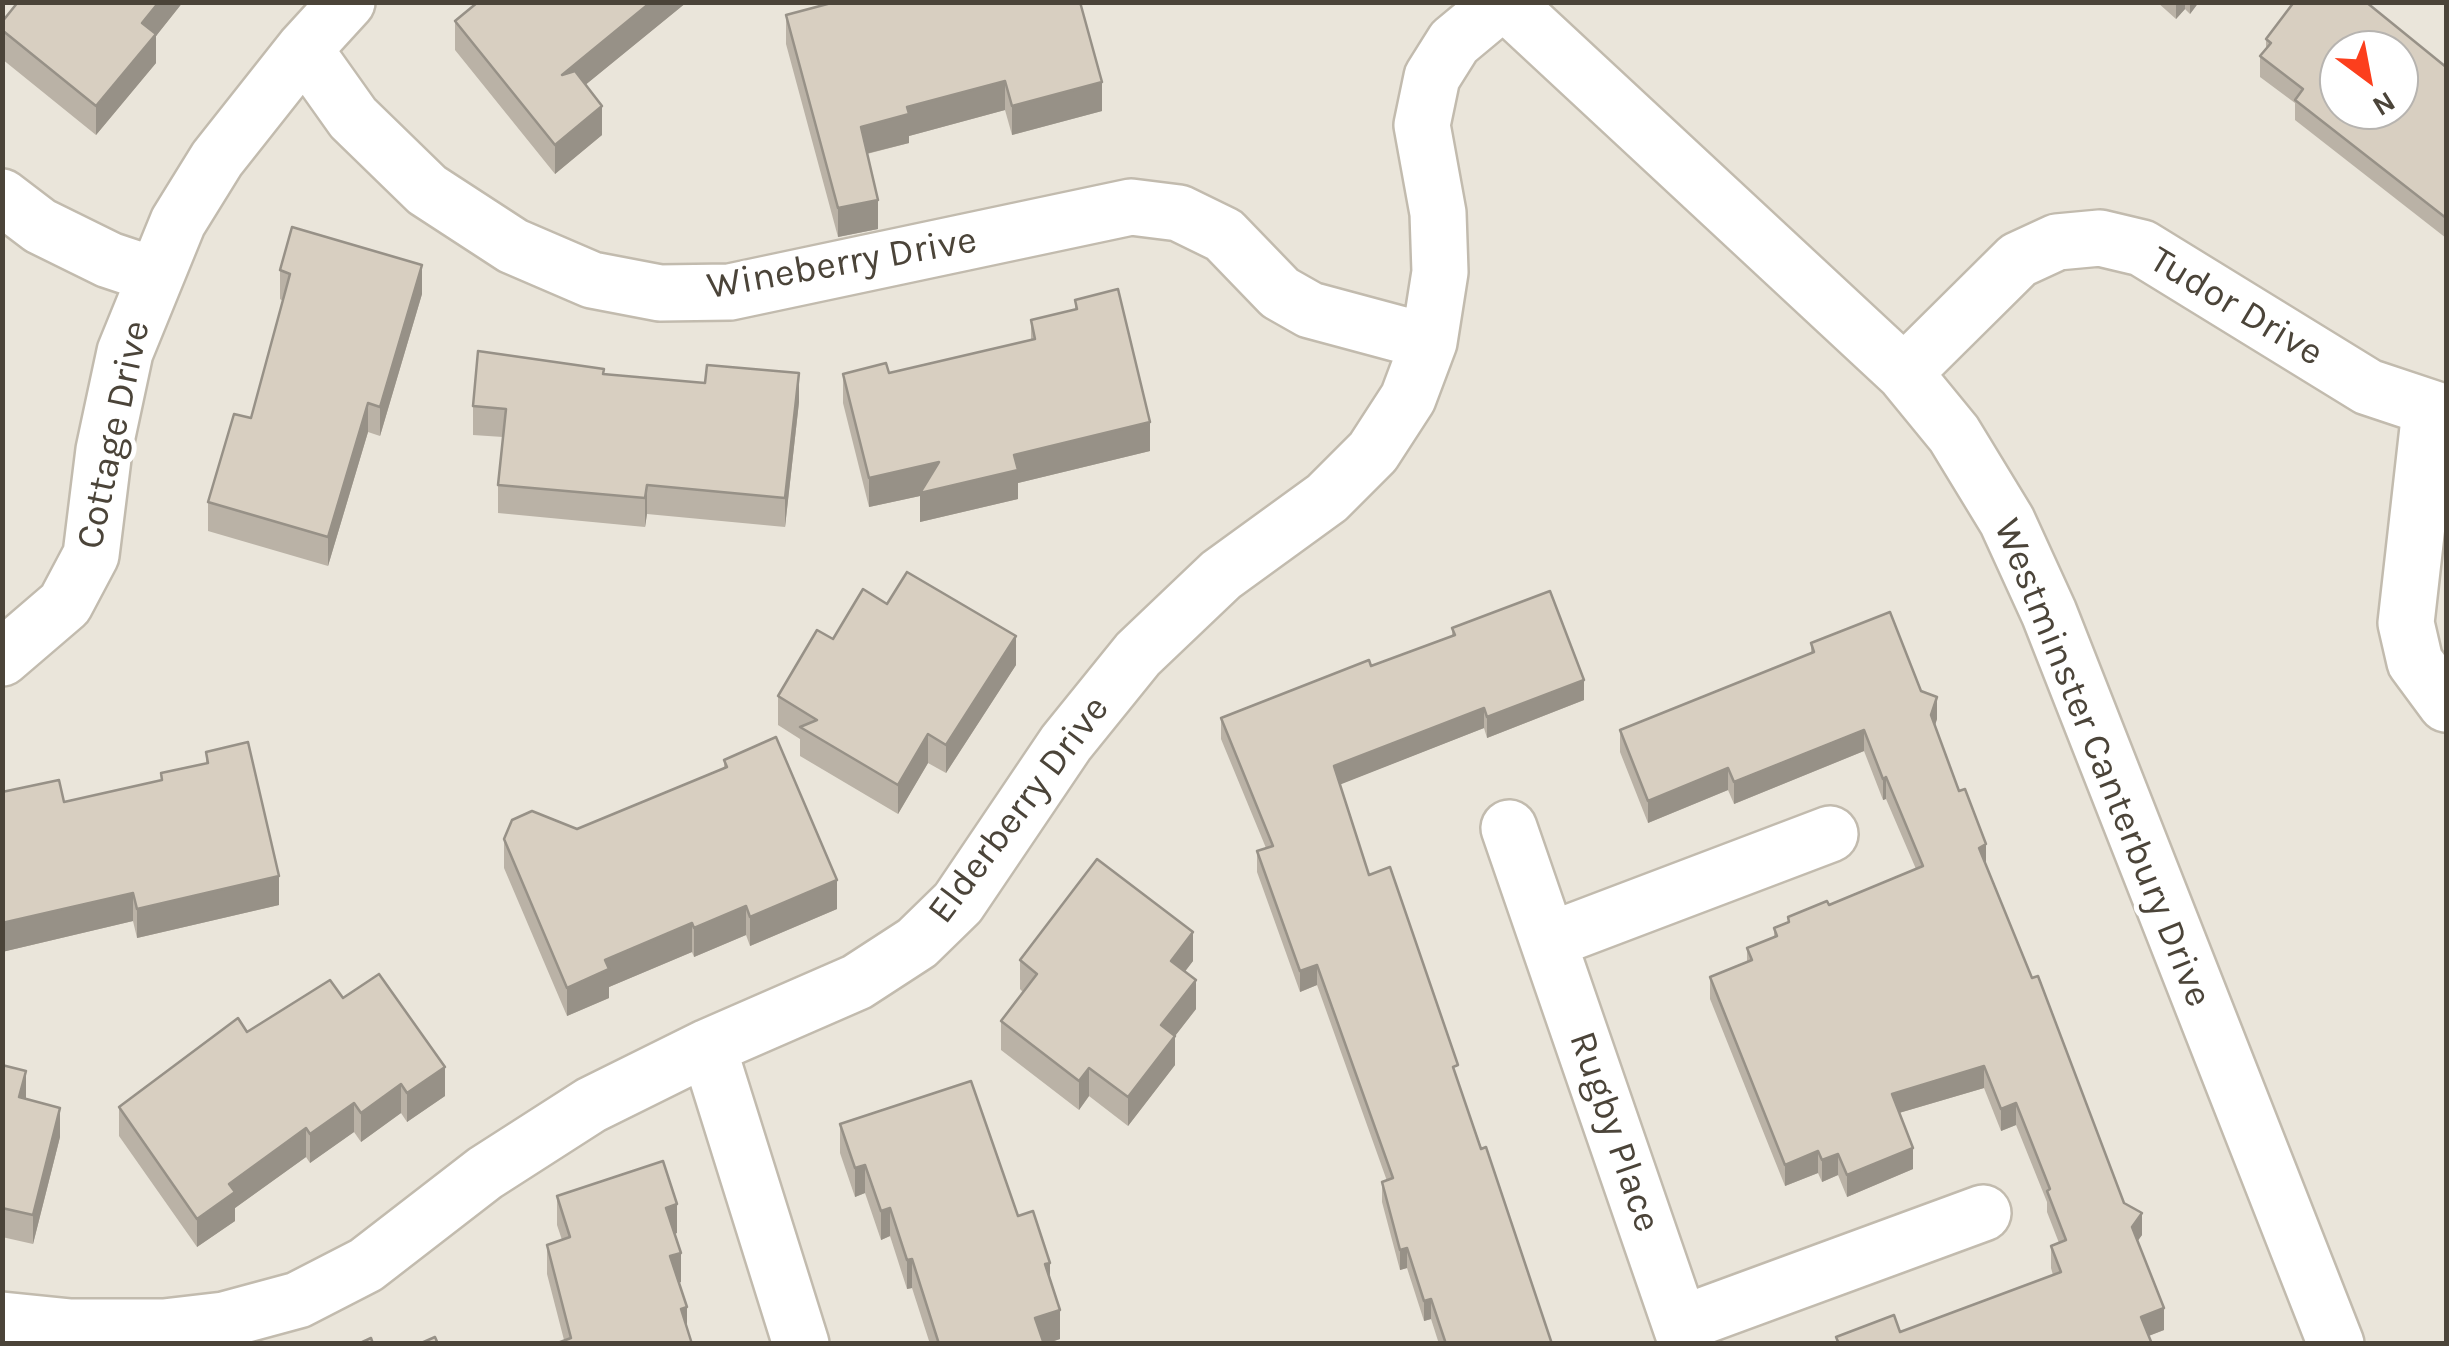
<!DOCTYPE html>
<html>
<head>
<meta charset="utf-8">
<style>
  body { margin:0 }
  #map { position:relative; width:2449px; height:1346px; overflow:hidden; background:#f6f3ec; font-family:Karla,sans-serif }
  canvas { display:block }
  .frame { position:absolute; inset:0; border:5px solid #4b4439; pointer-events:none }
  .north { position:absolute; left:2319px; top:30px; width:100px; height:100px; box-sizing:border-box; background:#fff; border:2px solid #b7b4b0; border-radius:50%; rotate:148deg; font-size:28px; font-weight:700; line-height:40px; text-align:center; color:#4b4439 }
  .north::after { content:''; display:block; margin:auto; width:35px; height:45px; background:#fc3f1d; clip-path:polygon(50% 0,100% 100%,50% 72%,0 100%) }
</style>
</head>
<body>
<div id="map">
<canvas width="2449" height="1346"></canvas>
<div class="frame"></div>
<div class="north">N</div>
</div>
<script>
const g = document.querySelector('canvas').getContext('2d');
g.lineJoin = 'round';
function fillPath(path, color) { g.fillStyle = color; g.fill(path, 'evenodd'); }
const shape = rows => new Path2D(rows.map(r => 'M' + r).join(''));
function trace(path, color, width, dash) { g.strokeStyle = color; g.lineWidth = width; g.lineCap = dash ? 'butt' : 'round'; g.setLineDash(dash || []); g.stroke(path); }
function label(font, color, halo, rows, align = 'center') {
  g.font = font + ' Karla,sans-serif'; g.lineWidth = 10; g.setLineDash([]); g.textBaseline = 'middle'; g.strokeStyle = halo; g.fillStyle = color; for (const [text, x, y, turn = 0] of rows) {
    g.save(); g.translate(x, y); g.rotate((+turn || 0) * Math.PI / 180); g.textAlign = isNaN(turn) ? turn : align; if (halo) g.strokeText(text, 0, 0); g.fillText(text, 0, 0); g.restore();
  }
}
fillPath(shape([
  [3,3,2446,3,2446,1343,3,1343],
  [2339,50,2399,50,2399,110,2339,110]
]), '#eae5da');
const minor = shape([
  [1505,2,1904,373,1954,434,2007,521,2049,613,2336,1344],
  [304,49,353,118,427,190,513,246,592,280,660,293,730,292,1131,207,1179,213,1224,235,1280,293,1310,310,1429,342],
  [2,197,40,226,109,260,154,275],
  [1904,373,2018,260,2057,242,2100,238,2142,248,2368,387,2446,413],
  [2430,410,2406,623,2415,662,2446,704],
  [2,658,65,604,91,555,104,450,125,352,178,222,217,159,304,49,347,2],
  [1509,828,1687,1344],
  [1548,941,1830,834],
  [708,1047,801,1344],
  [2,1320,71,1327,164,1327,224,1320,298,1300,366,1265,485,1173,591,1105,708,1047,857,982,917,943,958,903,1066,743,1138,654,1221,575,1327,498,1373,452,1408,398,1429,342,1440,272,1438,213,1422,125,1432,77,1454,42,1502,2],
  [1681,1324,1983,1213]
]);
trace(minor, '#c2bbae', 60);
trace(minor, '#fff', 55);
fillPath(shape([
  [18,2,183,2,156,36,156,63,96,135,2,59,2,22],
  [478,2,687,2,585,85,602,135,555,174,455,50,455,21],
  [2157,2,2199,2,2190,14,2185,9,2176,19],
  [786,15,1102,111,1012,135,1005,110,909,136,909,143,867,154,878,229,838,237,786,44],
  [2266,39,2446,67,2446,238,2295,120,2295,103,2260,77,2260,56,2266,49],
  [280,270,422,294,380,436,368,432,328,566,208,531,208,502,251,418,283,301,280,299],
  [1075,300,1150,451,1018,483,1018,499,920,522,920,496,869,507,843,403,843,374,889,373,1031,340,1031,320,1075,309],
  [604,374,799,402,785,527,647,514,645,527,498,513,498,485,503,437,473,435,473,406],
  [887,604,1016,665,946,773,928,763,898,814,800,756,800,739,778,725,778,696,833,639],
  [1452,628,1584,700,1487,738,1484,728,1340,784,1369,875,1458,1082,1552,1344,1439,1344,1431,1319,1424,1321,1407,1268,1400,1270,1382,1202,1382,1182,1387,1181,1317,985,1300,992,1257,872,1257,851,1266,848,1221,739,1221,718,1371,666,1452,636],
  [1811,643,1921,691,1937,719,1935,725,1986,866,2124,1203,2142,1235,2137,1241,2164,1330,2148,1336,2152,1344,1836,1344,1836,1337,1900,1332,2053,1275,2051,1268,2051,1246,2059,1243,2047,1212,2047,1202,2016,1125,2001,1131,1984,1088,1899,1113,1913,1169,1847,1197,1838,1175,1822,1182,1818,1173,1785,1186,1710,999,1710,977,1747,962,1747,948,1774,938,1774,928,1788,923,1788,917,1829,905,1916,869,1886,799,1883,800,1864,751,1734,804,1728,790,1648,823,1620,752,1620,730,1811,653],
  [206,752,279,905,137,938,133,921,2,952,2,792,64,802,161,780,161,773,206,763],
  [724,760,837,909,750,946,746,935,694,957,692,952,609,987,609,998,567,1016,504,868,504,839,577,829,724,768],
  [1020,960,1193,961,1185,971,1196,1009,1175,1036,1175,1065,1128,1126,1089,1096,1079,1110,1001,1050,1001,1021,1023,992,1020,989],
  [343,998,445,1096,407,1122,401,1113,361,1142,354,1132,310,1163,306,1157,235,1208,235,1221,197,1247,119,1136,119,1107,247,1032],
  [2,1065,26,1099,60,1137,33,1244,2,1237],
  [840,1124,1018,1216,1050,1281,1060,1339,1045,1344,930,1344,912,1288,907,1289,890,1236,881,1240,865,1193,855,1197,840,1153],
  [557,1196,677,1233,675,1234,681,1282,679,1283,687,1307,564,1340,547,1274,547,1245,562,1240,557,1225]
]), '#bab2a6');
fillPath(shape([
  [159,2,183,2,156,36,156,63,96,135,96,106,142,23],
  [651,2,687,2,562,104,562,75],
  [2176,2,2185,2,2185,9,2176,19],
  [2190,2,2199,2,2190,14],
  [1005,81,1005,110,909,136,909,143,861,155,861,127,907,107],
  [1102,82,1102,111,1012,135,1012,106],
  [602,106,602,135,555,174,555,145],
  [878,200,878,229,838,237,838,208],
  [422,265,422,294,380,436,380,407],
  [799,373,799,402,785,527,785,498],
  [368,403,368,432,328,566,328,537],
  [1150,422,1150,451,1018,483,1018,499,920,522,920,496,869,507,869,478,939,462,1014,455],
  [647,485,647,514,645,527,645,498],
  [1016,636,1016,665,946,773,946,745],
  [1584,680,1584,700,1487,738,1487,717],
  [1937,697,1937,719,1931,737,1931,715],
  [1484,708,1484,728,1334,787,1334,766],
  [1864,730,1864,751,1734,804,1734,782],
  [928,734,928,763,898,814,898,785],
  [1728,768,1728,790,1648,823,1648,801],
  [1886,777,1886,799,1883,800,1883,779],
  [1986,844,1986,866,1979,848],
  [279,876,279,905,137,938,137,909],
  [837,880,837,909,750,946,750,917],
  [133,893,133,921,2,952,2,923],
  [746,906,746,935,694,957,694,928],
  [692,923,692,952,609,987,609,998,567,1016,567,988,605,960],
  [1193,932,1193,961,1171,990,1171,961],
  [1317,965,1317,985,1300,992,1300,971],
  [1196,980,1196,1009,1161,1054,1161,1025],
  [1175,1036,1175,1065,1128,1126,1128,1097],
  [1984,1066,1984,1088,1892,1115,1892,1094],
  [445,1067,445,1096,407,1122,407,1093],
  [1089,1068,1089,1096,1079,1110,1079,1081],
  [26,1071,26,1100,19,1097],
  [401,1084,401,1113,361,1142,361,1113],
  [354,1103,354,1132,310,1163,310,1134],
  [2016,1103,2016,1125,2001,1131,2001,1109],
  [60,1108,60,1137,33,1244,33,1215],
  [306,1128,306,1157,235,1208,235,1221,197,1247,197,1219,229,1184],
  [1913,1148,1913,1169,1847,1197,1847,1175],
  [1818,1151,1818,1173,1785,1186,1785,1165],
  [1838,1154,1838,1175,1822,1182,1822,1160],
  [865,1165,865,1193,855,1197,855,1168],
  [677,1204,677,1233,666,1236,666,1208],
  [890,1208,890,1236,881,1240,881,1211],
  [2142,1213,2142,1235,2132,1249,2132,1227],
  [1407,1248,1407,1268,1400,1270,1400,1250],
  [681,1253,681,1282,670,1285,670,1256],
  [912,1259,912,1288,907,1289,907,1260],
  [1050,1263,1050,1291,1045,1264],
  [1431,1299,1431,1319,1424,1321,1424,1301],
  [687,1307,687,1336,681,1309],
  [2164,1308,2164,1330,2141,1339,2141,1317],
  [1060,1310,1060,1339,1045,1344,1035,1344,1035,1318]
]), '#979187');
const building = shape([
  [18,2,159,2,142,23,156,34,96,106,2,30,2,22,18,2],
  [478,2,651,2,562,75,575,71,602,106,555,145,455,21,478,2],
  [835,2,1080,2,1102,82,1012,106,1005,81,907,107,909,114,861,127,878,200,838,208,786,15,835,2],
  [2294,2,2366,2,2446,67,2446,218,2295,100,2303,89,2260,56,2271,43,2266,39,2294,2],
  [2339,50,2399,50,2399,110,2339,110,2339,50],
  [292,227,422,265,380,407,368,403,328,537,208,502,234,414,251,418,290,274,280,270,292,227],
  [1118,289,1150,422,1014,455,1018,470,920,493,939,462,869,478,843,374,886,363,889,373,1035,339,1031,320,1077,309,1075,300,1118,289],
  [478,351,604,369,603,374,705,383,707,365,799,373,785,498,647,485,645,498,498,485,506,409,473,406,478,351],
  [907,572,1016,636,946,745,928,734,898,785,800,727,817,720,778,696,817,630,833,639,863,589,887,604,907,572],
  [1550,591,1584,680,1487,717,1484,708,1334,766,1369,875,1390,867,1458,1065,1453,1067,1481,1149,1486,1147,1552,1344,1446,1344,1431,1299,1424,1301,1407,1248,1400,1250,1382,1182,1393,1178,1317,965,1300,971,1257,851,1273,846,1221,718,1369,660,1371,666,1455,635,1452,628,1550,591],
  [1890,612,1921,691,1937,697,1931,715,1959,791,1965,789,1986,844,1979,848,2032,978,2038,976,2124,1203,2142,1213,2132,1227,2164,1308,2141,1317,2152,1344,1839,1344,1836,1337,1894,1315,1900,1332,2061,1272,2051,1246,2066,1240,2047,1191,2050,1189,2016,1103,2001,1109,1984,1066,1892,1094,1913,1148,1847,1175,1838,1154,1822,1160,1818,1151,1785,1165,1710,977,1752,960,1747,948,1777,936,1774,928,1789,922,1788,917,1827,901,1829,905,1923,866,1886,777,1883,779,1864,730,1734,782,1728,768,1648,801,1620,730,1814,652,1811,643,1890,612],
  [776,737,837,880,750,917,746,906,694,928,692,923,605,960,609,969,567,988,504,839,512,820,532,811,577,829,727,767,724,760,776,737],
  [248,742,279,876,137,909,133,893,2,923,2,792,59,780,64,802,162,780,161,773,208,763,206,752,248,742],
  [1097,859,1193,932,1171,961,1196,980,1161,1025,1175,1036,1128,1097,1089,1068,1079,1081,1001,1021,1037,974,1020,960,1097,859],
  [379,974,445,1067,407,1093,401,1084,361,1113,354,1103,310,1134,306,1128,229,1184,235,1192,197,1219,119,1107,238,1018,247,1032,330,980,343,998,379,974],
  [2,1065,26,1071,19,1097,60,1108,33,1215,2,1208,2,1065],
  [971,1081,1018,1216,1033,1211,1050,1263,1045,1264,1060,1310,1035,1318,1044,1344,939,1344,912,1259,907,1260,890,1208,881,1211,865,1165,855,1168,840,1124,971,1081],
  [663,1161,677,1204,666,1208,681,1253,670,1256,687,1307,681,1309,692,1344,555,1344,571,1338,547,1245,570,1237,557,1196,663,1161],
  [435,1337,438,1344,419,1344,435,1337],
  [371,1338,373,1344,358,1344,371,1338]
]);
fillPath(building, '#d8cfc1');
trace(building, '#979187', 2.5);
label('38px', '#4b4439', '#fff', [
  ["Wineberry Drive",842,264,-10],
  ["Tudor Drive",2236,307,31],
  ["Cottage Drive",114,435,-78],
  ["Westminster Canterbury Drive",2102,763,68],
  ["Elderberry Drive",1019,810,-53],
  ["Rugby Place",1614,1132,71]
]);
</script>
</body>
</html>
